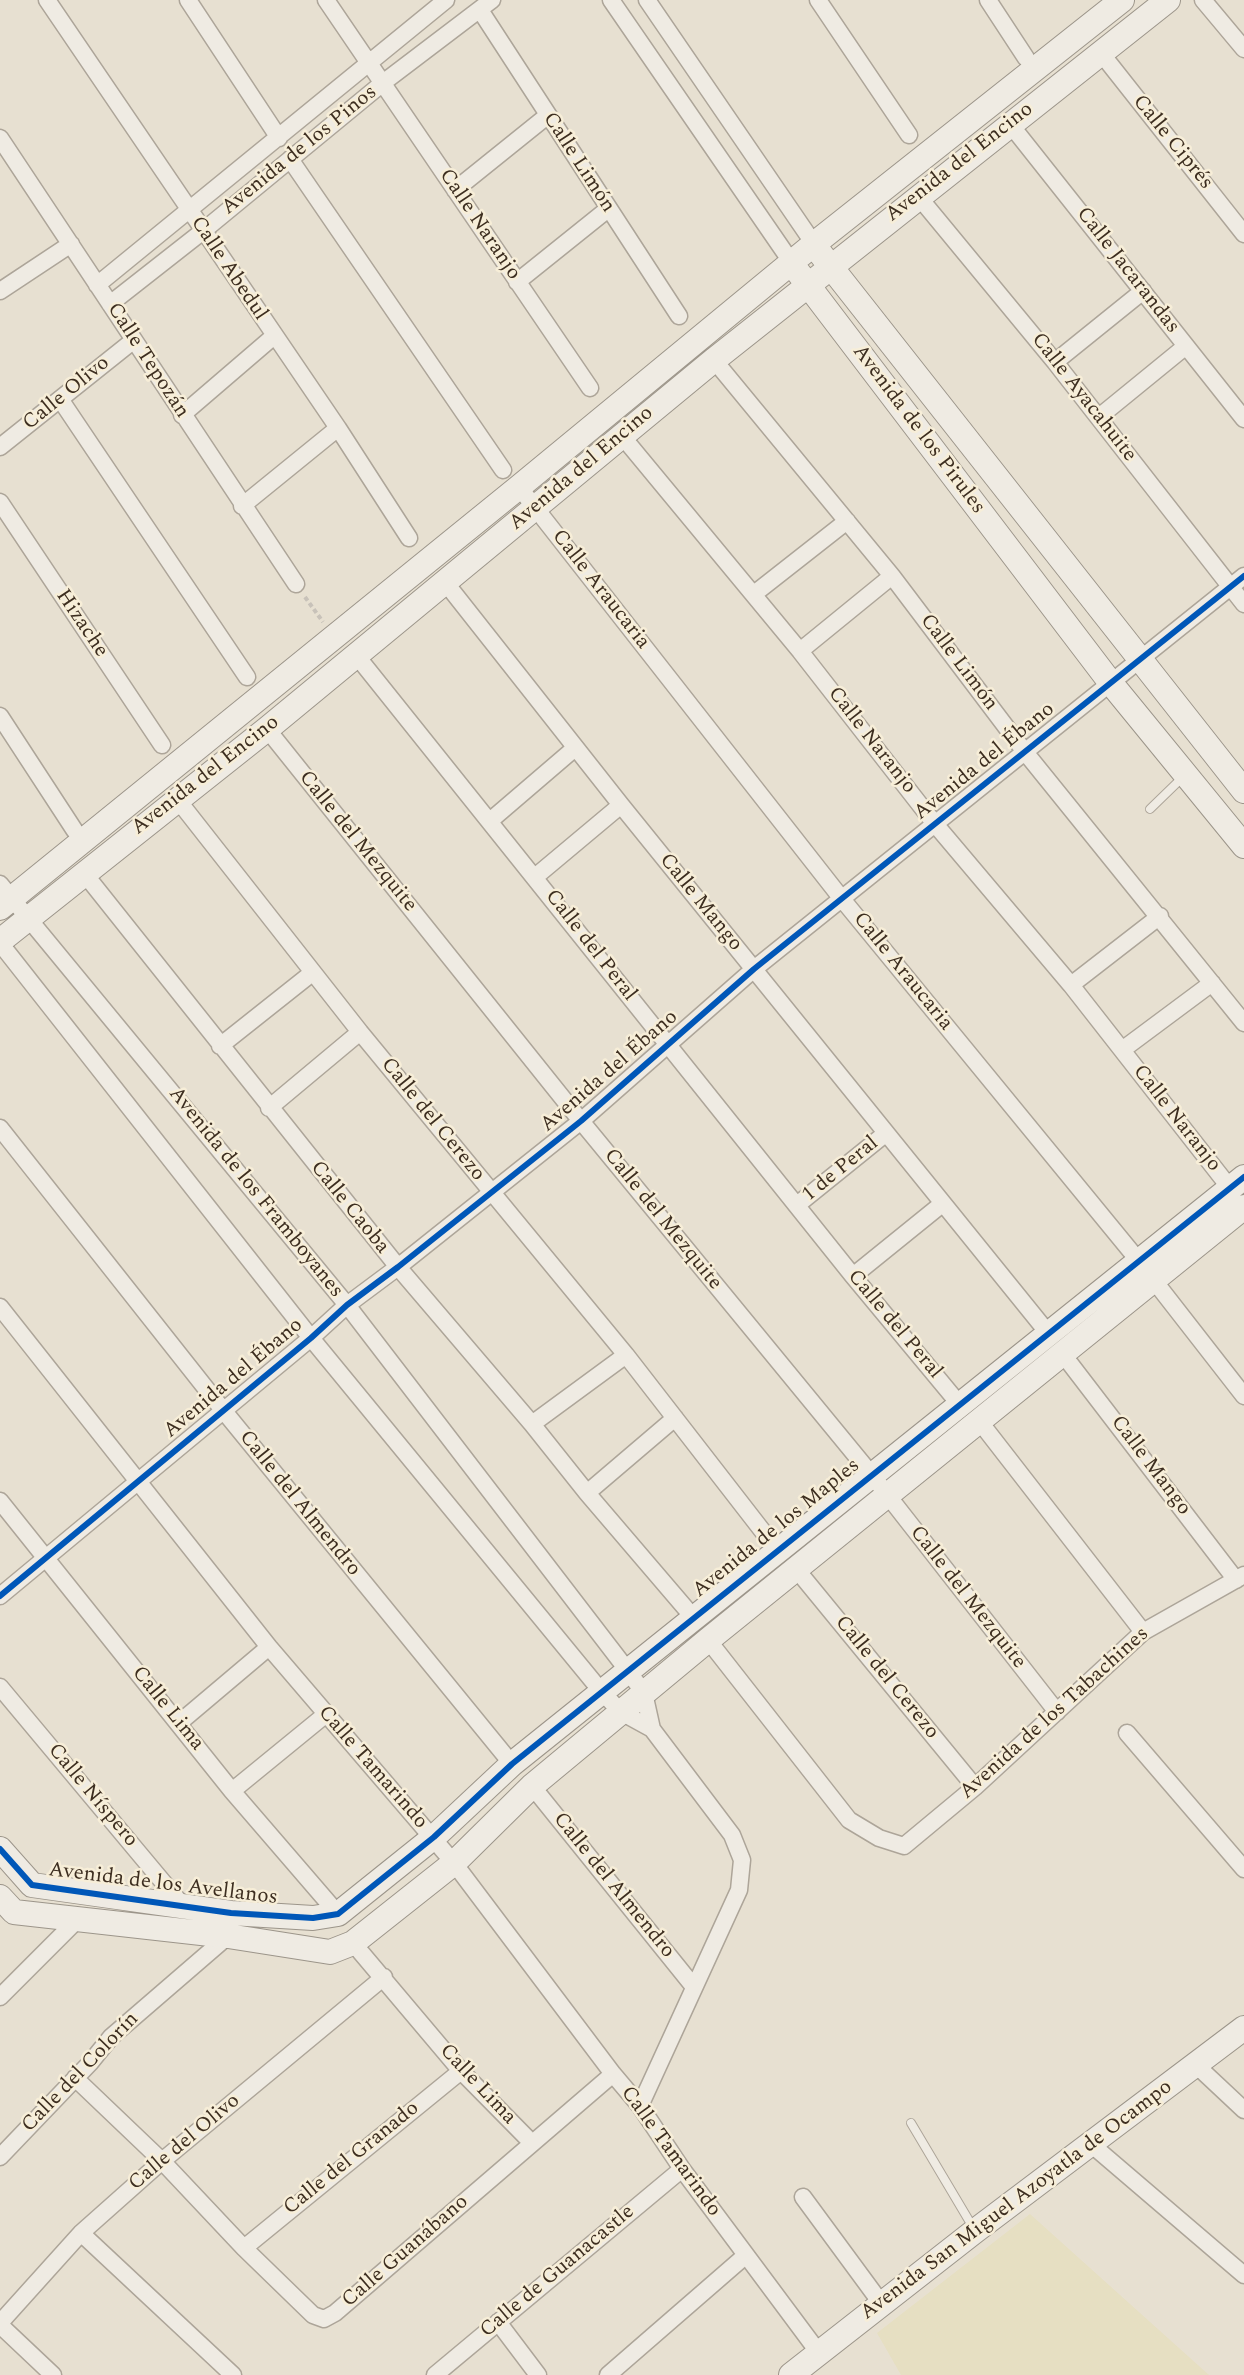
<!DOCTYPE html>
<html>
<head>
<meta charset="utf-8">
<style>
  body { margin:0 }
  canvas { display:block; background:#e7e0d1 }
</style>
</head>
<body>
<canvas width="1244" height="2375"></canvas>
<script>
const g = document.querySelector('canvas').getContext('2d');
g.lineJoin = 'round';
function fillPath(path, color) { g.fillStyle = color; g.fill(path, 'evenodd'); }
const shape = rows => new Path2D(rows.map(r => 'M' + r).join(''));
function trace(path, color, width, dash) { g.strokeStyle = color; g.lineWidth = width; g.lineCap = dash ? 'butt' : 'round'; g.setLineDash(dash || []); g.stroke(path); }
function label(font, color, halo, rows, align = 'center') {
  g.font = font + ' Spectral,serif'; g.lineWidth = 5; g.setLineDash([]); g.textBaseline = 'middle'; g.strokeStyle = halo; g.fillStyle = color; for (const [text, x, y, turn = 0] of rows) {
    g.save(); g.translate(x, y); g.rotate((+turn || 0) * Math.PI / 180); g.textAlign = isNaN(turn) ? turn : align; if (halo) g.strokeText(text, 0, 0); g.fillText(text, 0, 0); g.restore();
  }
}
fillPath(shape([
  [1030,2214,1209,2375,901,2375,877,2333]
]), '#e6dfc2');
const lane = shape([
  [1150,809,1184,776],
  [911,2123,974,2229]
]);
const street = shape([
  [47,0,338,428,409,538],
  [188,0,279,138],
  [326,0,590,388],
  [611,0,792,263],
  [647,0,814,244],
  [818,0,909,135],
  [988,0,1026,58],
  [1203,0,1244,49],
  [480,10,679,316],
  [1101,53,1244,234],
  [1010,124,1244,419],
  [0,138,296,584],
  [290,159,503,470],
  [455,190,547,116],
  [918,196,1055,362,1244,604],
  [517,282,608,209],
  [97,285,446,0],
  [0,291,71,244],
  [110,304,203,231,384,82,492,0],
  [714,360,892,576,1025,752,1244,1023],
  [1055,362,1143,291],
  [60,399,247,677],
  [182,415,274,336],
  [1099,417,1186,346],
  [622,436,800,651,935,824,1071,985,1230,1188],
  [0,447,134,340],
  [519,487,842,899,1138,1260,1244,1396],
  [0,502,162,745],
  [242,506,338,428],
  [445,582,621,805,1048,1333],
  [754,594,847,521],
  [800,651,892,576],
  [356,655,853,1276,960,1405],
  [0,716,75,831],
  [267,729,581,1121,871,1474,1057,1712],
  [177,799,360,1032,626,1355,778,1551],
  [491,820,575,748],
  [84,873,398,1267,532,1424,587,1493,693,1617],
  [535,877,621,805],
  [0,884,347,1305,628,1671,644,1693,652,1729,732,1835,742,1860,739,1890,640,2106],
  [0,943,311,1338,601,1691,621,1712,652,1729],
  [1071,985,1160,916],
  [220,1046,312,973],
  [1122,1050,1212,983],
  [269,1108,360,1032],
  [0,1128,223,1410,512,1764],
  [797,1205,885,1134],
  [853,1276,942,1204],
  [0,1307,269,1647,454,1863,613,2074,640,2106,682,2169,819,2353],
  [1062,1353,1236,1580],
  [980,1422,1143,1632],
  [532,1424,626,1355],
  [587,1493,675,1418],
  [0,1501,232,1791,338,1914],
  [797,1570,975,1787],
  [0,1596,311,1338,347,1305,398,1267,581,1121,754,969,1244,576],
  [708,1640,849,1820,879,1838,904,1846,975,1787,1143,1632,1244,1575],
  [0,1687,183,1906],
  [179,1723,269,1647],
  [1127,1733,1244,1869],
  [532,1786,694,1987],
  [232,1791,325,1715],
  [353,1943,461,2071,532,2143],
  [0,1997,78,1919],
  [1196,2065,1244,2110],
  [75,2078,162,2161,244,2248,313,2315,324,2319,335,2313,613,2074],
  [1092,2145,1244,2275],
  [0,2157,90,2063,111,2037,228,1936,229,1932],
  [803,2197,881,2303],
  [81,2233,233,2375],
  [244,2248,461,2071],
  [498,2322,538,2375],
  [0,2323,81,2233,162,2161,384,1977],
  [0,2325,53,2375],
  [435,2375,682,2169],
  [608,2375,745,2256]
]);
const secondary = shape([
  [820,253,1244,791],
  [798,272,1110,682,1244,846],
  [0,908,519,487,814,244,1122,0],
  [0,941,267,729,714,360,1168,0],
  [0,1849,32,1885,231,1913,313,1918,338,1914,434,1837,512,1764,1244,1177],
  [0,1897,14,1912,228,1936,330,1952,353,1943,454,1863,532,1786,708,1640,1244,1207],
  [791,2375,975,2231,1244,2028]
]);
trace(lane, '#ada599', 10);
trace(street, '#ada599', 19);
trace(secondary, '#9c958a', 26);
trace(shape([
  [305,597,323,622]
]), '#c8c2b9', 4, [4.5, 3]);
trace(lane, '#efebe3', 8);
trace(street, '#efebe3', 16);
trace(secondary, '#efebe3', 24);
trace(shape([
  [0,1596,311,1338,347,1305,398,1267,581,1121,754,969,1244,576],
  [0,1849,32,1885,231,1913,313,1918,338,1914,434,1837,512,1764,1244,1177]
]), '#0057b8', 6);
label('21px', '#3d2e20', '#f7eed8', [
  ["Calle Ciprés",1172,143,51],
  ["Avenida de los Pinos",300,151,-39],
  ["Calle Limón",578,163,57],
  ["Avenida del Encino",960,163,-38],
  ["Calle Naranjo",479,225,56],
  ["Calle Abedul",228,269,56],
  ["Calle Jacarandas",1127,271,52],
  ["Calle Tepozán",147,361,57],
  ["Calle Olivo",67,394,-39],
  ["Calle Ayacahuite",1083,398,52],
  ["Avenida de los Pirules",918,430,53],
  ["Avenida del Encino",582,469,-40],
  ["Calle Araucaria",600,590,52],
  ["Hizache",81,624,56],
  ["Calle Limón",958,663,53],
  ["Calle Naranjo",871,741,52],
  ["Avenida del Ébano",985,762,-39],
  ["Avenida del Encino",206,776,-38],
  ["Calle del Mezquite",357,842,51],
  ["Calle Mango",700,903,51],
  ["Calle del Peral",590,946,52],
  ["Calle Araucaria",902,972,51],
  ["Avenida del Ébano",610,1072,-41],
  ["Calle Naranjo",1176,1119,52],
  ["Calle del Cerezo",432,1120,51],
  ["1 de Peral",841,1170,-39],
  ["Avenida de los Framboyanes",255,1193,51],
  ["Calle Caoba",349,1208,51],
  ["Calle del Mezquite",662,1220,51],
  ["Calle del Peral",894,1325,50],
  ["Avenida del Ébano",234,1379,-40],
  ["Calle Mango",1150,1466,53],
  ["Calle del Almendro",299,1504,51],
  ["Avenida de los Maples",777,1529,-39],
  ["Calle del Mezquite",967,1598,52],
  ["Calle del Cerezo",886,1678,51],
  ["Calle Lima",167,1709,51],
  ["Avenida de los Tabachines",1055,1714,-42],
  ["Calle Tamarindo",372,1768,49],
  ["Calle Níspero",92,1796,50],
  ["Avenida de los Avellanos",163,1885,7],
  ["Calle del Almendro",613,1886,51],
  ["Calle del Colorín",81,2073,-46],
  ["Calle Lima",477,2085,47],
  ["Calle del Olivo",185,2143,-40],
  ["Calle Tamarindo",670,2152,54],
  ["Calle del Granado",352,2159,-39],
  ["Avenida San Miguel Azoyatla de Ocampo",1017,2201,-37],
  ["Calle Guanábano",406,2252,-41],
  ["Calle de Guanacastle",558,2272,-40]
]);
</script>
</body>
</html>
